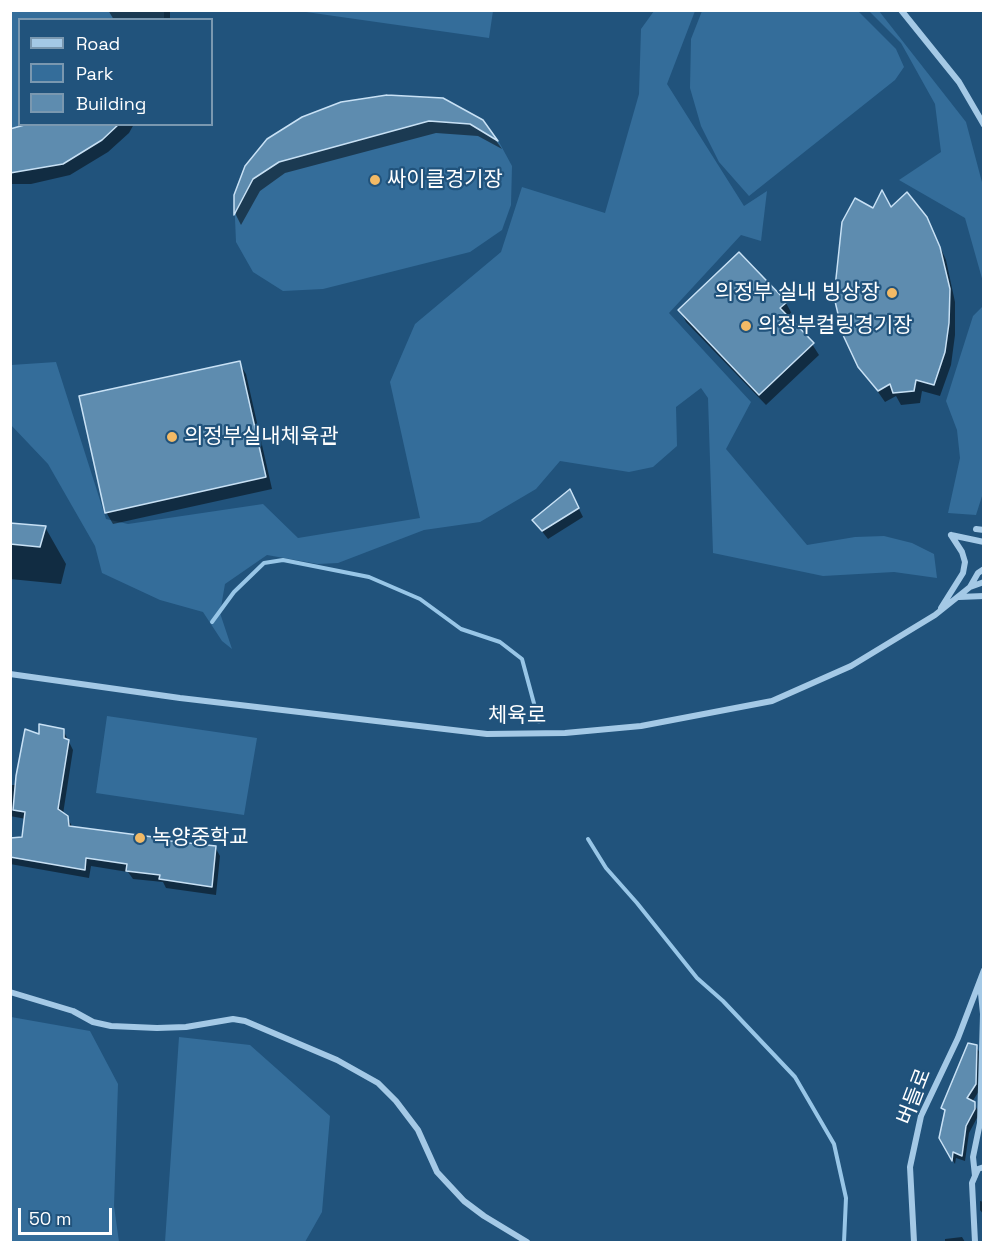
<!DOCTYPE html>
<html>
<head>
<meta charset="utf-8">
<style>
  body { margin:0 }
  #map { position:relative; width:994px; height:1253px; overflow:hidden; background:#21537c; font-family:"Space Grotesk",sans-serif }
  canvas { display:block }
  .frame { position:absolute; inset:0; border:12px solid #fff; pointer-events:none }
  .legend { position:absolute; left:18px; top:18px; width:195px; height:108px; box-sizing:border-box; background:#21537c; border:2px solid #7a98b0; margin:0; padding:8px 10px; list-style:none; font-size:18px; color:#fff }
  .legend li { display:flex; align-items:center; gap:12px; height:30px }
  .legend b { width:30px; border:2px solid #7a98b0 }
  .scale { position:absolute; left:18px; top:1208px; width:94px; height:27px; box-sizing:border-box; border:3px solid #fff; border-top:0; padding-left:8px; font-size:18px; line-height:21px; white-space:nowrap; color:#fff; -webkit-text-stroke:4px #21537c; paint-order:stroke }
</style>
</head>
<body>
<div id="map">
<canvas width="994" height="1253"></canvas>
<div class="frame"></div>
<ul class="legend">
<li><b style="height:8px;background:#a4c9e6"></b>Road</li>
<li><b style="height:16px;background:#346d9a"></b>Park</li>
<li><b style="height:16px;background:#5e8caf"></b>Building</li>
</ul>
<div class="scale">50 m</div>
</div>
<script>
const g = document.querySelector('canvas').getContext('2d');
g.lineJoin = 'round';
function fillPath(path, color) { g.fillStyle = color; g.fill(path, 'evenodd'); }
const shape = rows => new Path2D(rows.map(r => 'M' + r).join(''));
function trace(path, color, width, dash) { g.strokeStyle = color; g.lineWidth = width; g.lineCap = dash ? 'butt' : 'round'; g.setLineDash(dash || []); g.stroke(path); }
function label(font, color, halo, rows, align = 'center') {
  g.font = font + ' "Space Grotesk","Noto Sans KR",sans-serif'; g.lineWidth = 4.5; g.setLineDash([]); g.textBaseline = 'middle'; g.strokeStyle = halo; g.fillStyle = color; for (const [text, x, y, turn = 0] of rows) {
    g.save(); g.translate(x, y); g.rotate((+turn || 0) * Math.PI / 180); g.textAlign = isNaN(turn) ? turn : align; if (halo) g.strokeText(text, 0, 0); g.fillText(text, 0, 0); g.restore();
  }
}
fillPath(shape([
  [11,11,164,11,164,19,20,20,20,124,119,125,102,140,63,164,11,173],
  [299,11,493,11,489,38],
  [654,11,695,11,667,84,744,206,767,191,761,241,741,235,669,313,751,402,726,449,807,545,855,537,884,536,912,543,934,554,937,578,894,572,823,576,713,553,708,398,701,388,676,407,677,446,653,467,629,472,560,461,536,489,480,522,424,530,338,563,318,564,267,555,225,584,220,613,232,649,222,641,203,612,160,600,102,573,95,546,48,464,11,425,11,365,56,362,106,519,128,524,263,504,298,538,420,518,390,382,415,324,501,252,522,187,605,213,639,94,641,29],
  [702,11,858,11,896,49,904,67,895,80,749,196,719,162,701,126,690,88,691,39],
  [869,11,879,11,966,122,983,186,983,282,965,218,899,180,941,152,935,104,901,43],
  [341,102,483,120,499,142,512,166,511,205,502,230,470,252,323,289,283,291,253,272,236,242,234,195,245,166,267,139,302,117],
  [983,306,983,493,976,515,948,513,960,458,957,430,946,401,973,316],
  [107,716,257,738,244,815,96,793],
  [11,1017,90,1031,118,1084,114,1206,119,1242,11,1242],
  [179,1037,250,1045,330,1116,322,1212,305,1242,165,1242]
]), '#346d9a');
fillPath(shape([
  [108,10,170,10,170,20,114,20],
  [302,118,482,121,502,149,478,136,436,133,285,173,260,191,241,225,236,215,236,195],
  [33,124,134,124,129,133,108,152,70,175,31,184,10,184,10,130],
  [891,209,933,231,946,260,955,302,955,335,951,365,940,396,922,391,920,403,901,405,896,396,885,402,860,366,874,210],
  [786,303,792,314,788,318,812,344,819,355,766,405,686,322,680,310],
  [239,363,246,374,272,489,113,524,106,512],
  [574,499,583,517,548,539,534,521],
  [10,525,45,527,66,564,61,584,10,579],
  [63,730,73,750,63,814,67,817,73,828,162,841,215,847,220,856,216,895,166,888,163,882,133,879,128,872,91,866,89,878,10,864,10,839,23,839,26,819,10,816,10,785,17,785,40,736],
  [976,1047,980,1053,979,1091,972,1102,978,1110,978,1116,969,1133,965,1161,956,1158,955,1164,940,1138,946,1113,943,1108],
  [980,1201,984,1202,984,1215,980,1210],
  [962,1237,965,1242,945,1242,945,1239]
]), '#0007');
trace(shape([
  [212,622,234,592,264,563,283,560,369,577,420,599,461,629,500,642,522,659,539,722],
  [588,839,606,868,637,903,697,978,723,1001,795,1077,834,1144,846,1198,844,1242]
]), '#98c6e7', 4);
const building = shape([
  [387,95,443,98,483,120,498,141,470,124,429,121,279,162,253,179,234,215,234,195,245,166,267,139,302,117,341,102,387,95],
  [28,124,119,124,102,140,63,164,10,173,10,129,28,124],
  [882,190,891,207,907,192,927,217,940,247,950,289,949,323,945,352,934,385,916,380,914,391,893,393,890,384,878,391,858,367,843,335,834,297,842,222,855,198,873,208,882,190],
  [739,252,787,302,780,308,814,343,759,395,678,310,739,252],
  [240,361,266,477,105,513,79,396,240,361],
  [570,489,579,508,542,531,532,520,570,489],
  [10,523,46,526,40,547,10,544,10,523],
  [39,724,64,729,64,738,69,740,58,809,68,816,69,826,161,838,161,840,216,846,212,887,159,879,160,875,126,871,127,864,86,858,85,870,10,857,10,838,22,837,25,812,13,810,16,776,25,729,39,734,39,724],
  [968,1043,977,1045,976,1084,967,1098,975,1102,975,1109,966,1126,962,1156,953,1152,952,1161,939,1138,945,1110,941,1108,968,1043]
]);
fillPath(building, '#5e8caf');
trace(building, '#c8e1f5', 1.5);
trace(shape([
  [901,10,959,82,984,125],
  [976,529,984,530],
  [951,535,984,542],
  [970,587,984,582],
  [959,597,984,596],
  [941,608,963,573,965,562,962,552,951,535],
  [10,674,180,698,487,734,565,733,641,726,772,701,851,666,935,615,970,587,978,573,984,569],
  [10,992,73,1011,93,1022,111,1026,157,1028,186,1027,233,1019,245,1021,337,1060,378,1083,396,1101,418,1130,437,1172,464,1201,484,1216,527,1242],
  [975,1176,973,1157,980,1123,983,1014,980,983],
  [914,1242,910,1167,921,1116,958,1038,984,970],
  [975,1242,972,1183,978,1169,984,1167]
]), '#a4c9e6', 6);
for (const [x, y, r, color] of [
  [375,180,6,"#f2ba66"],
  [892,293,6,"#f2ba66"],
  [746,326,6,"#f2ba66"],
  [172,437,6,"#f2ba66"],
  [140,838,6,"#f2ba66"]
]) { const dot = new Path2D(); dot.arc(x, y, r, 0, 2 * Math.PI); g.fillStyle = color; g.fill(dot); trace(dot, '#21537c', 2); }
label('21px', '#fff', '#21537c', [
  ["싸이클경기장",387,180],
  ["의정부 실내 빙상장",880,293,"right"],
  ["의정부컬링경기장",758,326],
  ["의정부실내체육관",184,437],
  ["녹양중학교",152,838]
], 'left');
label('21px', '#fff', '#21537c', [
  ["체육로",517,716],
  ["버들로",915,1097,-69]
]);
</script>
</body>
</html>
